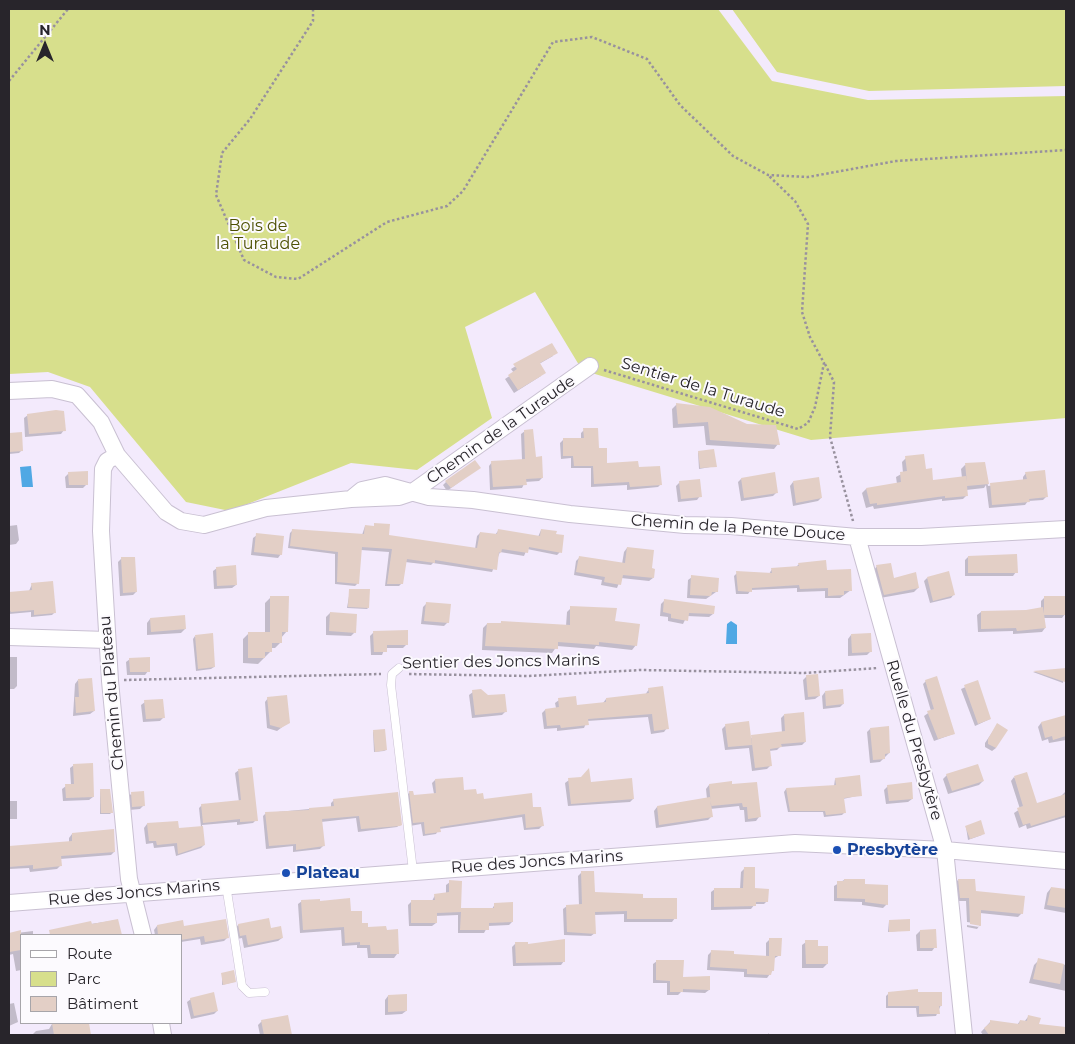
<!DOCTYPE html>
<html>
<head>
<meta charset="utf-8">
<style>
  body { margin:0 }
  #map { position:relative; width:1075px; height:1044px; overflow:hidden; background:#f3eafc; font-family:Montserrat,sans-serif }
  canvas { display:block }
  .frame { position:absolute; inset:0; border:10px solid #28252b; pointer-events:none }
  .legend { position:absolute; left:20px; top:934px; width:162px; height:90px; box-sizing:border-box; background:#fcfafe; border:1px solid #a7a5aa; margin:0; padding:6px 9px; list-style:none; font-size:15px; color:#28252b }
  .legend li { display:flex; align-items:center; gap:10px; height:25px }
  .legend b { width:25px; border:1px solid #a7a5aa }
  .north { position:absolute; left:20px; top:20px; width:50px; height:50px; -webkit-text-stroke:4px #fcfafe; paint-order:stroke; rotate:0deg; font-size:14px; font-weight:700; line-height:20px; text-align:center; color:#28252b }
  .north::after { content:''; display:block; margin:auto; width:18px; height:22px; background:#28252b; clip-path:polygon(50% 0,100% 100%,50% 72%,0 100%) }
</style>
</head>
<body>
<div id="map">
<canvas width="1075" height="1044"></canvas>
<div class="frame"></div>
<ul class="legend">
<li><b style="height:6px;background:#fff"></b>Route</li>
<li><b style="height:14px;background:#d7df8c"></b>Parc</li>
<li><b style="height:14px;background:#e3cfc6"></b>Bâtiment</li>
</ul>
<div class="north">N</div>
</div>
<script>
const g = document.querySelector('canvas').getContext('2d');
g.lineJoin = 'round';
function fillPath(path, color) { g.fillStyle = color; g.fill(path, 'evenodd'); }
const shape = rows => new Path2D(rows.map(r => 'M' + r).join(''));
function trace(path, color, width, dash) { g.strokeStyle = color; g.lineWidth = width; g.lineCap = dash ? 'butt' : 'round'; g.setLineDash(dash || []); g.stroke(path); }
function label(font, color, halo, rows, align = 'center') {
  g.font = font + ' Montserrat,sans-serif'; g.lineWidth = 4; g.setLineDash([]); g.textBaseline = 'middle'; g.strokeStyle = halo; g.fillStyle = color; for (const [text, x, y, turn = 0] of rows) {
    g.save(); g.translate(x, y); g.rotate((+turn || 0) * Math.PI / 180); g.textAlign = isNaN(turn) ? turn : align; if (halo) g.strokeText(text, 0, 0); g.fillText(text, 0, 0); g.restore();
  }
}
fillPath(shape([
  [9,9,718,9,772,81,868,100,1066,96,1066,418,811,440,582,370,535,292,465,327,492,418,417,470,351,463,230,511,186,502,90,387,48,372,9,374],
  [732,9,1066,9,1066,86,869,91,777,72]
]), '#d7df8c');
fillPath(shape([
  [31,466,33,487,22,487,20,467],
  [731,621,737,625,737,644,726,644,727,624]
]), '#50a8e4');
fillPath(shape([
  [551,344,553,356,539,364,541,376,514,393,505,379,514,373,511,369],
  [677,404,778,444,774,449,706,445,704,426,673,428,672,409],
  [28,415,64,430,61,434,25,437,24,418],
  [584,430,606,465,637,469,661,484,658,487,627,490,627,485,591,487,591,468,571,468,571,458,561,459,560,443,563,440,581,439,581,433],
  [525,431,542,478,539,481,525,482,522,488,490,490,489,466,492,462,522,460,521,434],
  [21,433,22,450,19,453,9,454,9,435],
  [698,452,716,466,699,469],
  [906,458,924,470,932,481,962,478,961,469,965,465,984,463,988,486,1023,481,1023,477,1026,473,1047,496,1043,500,1028,501,1025,505,989,508,986,485,984,488,966,490,967,495,963,499,942,501,942,499,874,509,873,506,866,508,862,493,866,489,897,484,896,477,903,473,902,462],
  [476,470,447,491,443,485,446,482],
  [69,473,87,484,83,488,66,488,65,477],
  [741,479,777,492,773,496,741,501,738,482],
  [680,482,700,496,697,500,678,502,676,486],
  [793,482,821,498,818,501,793,506,790,486],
  [17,525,19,540,16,544,9,545,9,526],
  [365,526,389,526,388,536,475,549,477,536,480,533,495,535,498,531,538,537,541,530,560,552,557,555,527,549,524,556,500,552,492,572,433,563,431,565,405,562,402,583,399,586,385,586,389,552,361,550,358,583,355,586,335,584,335,554,288,548,290,533,293,530,362,535],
  [257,535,281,554,278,558,251,555,253,538],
  [627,548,650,569,653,578,649,581,621,578,617,588,601,585,602,580,574,575,576,561,580,557,622,564,624,552],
  [968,557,1016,572,1013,576,965,576,965,560],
  [122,558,136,592,133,595,120,596,118,562],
  [799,564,825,571,851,590,840,598,825,598,825,591,797,592,797,588,751,590,748,594,736,594,734,576,737,573,769,574,772,569,796,567],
  [877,566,893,579,918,588,914,592,880,598,874,570],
  [217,568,236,585,232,588,214,589,213,571],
  [692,577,716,592,706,599,687,598,688,580],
  [927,578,954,594,951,598,930,603,924,581],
  [32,584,55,612,52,615,31,617,31,612,9,614,9,593,29,591],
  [350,590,368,608,367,609,347,608],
  [271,597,287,631,281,638,281,642,275,648,271,648,271,651,258,664,243,663,243,639,249,633,265,633,265,603],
  [1045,597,1065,614,1062,618,1044,618,1045,628,1042,632,1013,634,1013,631,978,632,977,615,981,612,1026,612,1041,609,1041,601],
  [665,600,713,614,709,617,687,616,683,624,668,621,668,617,660,616,661,604],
  [427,603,448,622,444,626,421,624,423,607],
  [571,608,613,622,636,645,632,650,596,646,594,649,557,646,552,653,482,650,483,628,487,624,499,624,502,622,566,626,567,612],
  [330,613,355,632,351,636,326,635,326,617],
  [150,619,185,629,181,633,147,635,147,623],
  [374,632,407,644,403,648,385,648,382,655,371,655,370,636],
  [851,635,871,651,867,655,848,656,848,639],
  [195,636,214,667,211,669,196,671,193,639],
  [9,657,17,657,17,686,14,689,9,689],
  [130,659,148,671,145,675,127,675,126,662],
  [1065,669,1063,683,1033,672],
  [807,676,819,696,815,699,805,700,803,680],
  [78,680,94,711,90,714,73,716,75,684],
  [926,681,953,734,934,741,924,716,931,711,923,684],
  [977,682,990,719,975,726,961,689],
  [649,689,667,728,664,732,651,734,648,717,587,721,584,728,557,731,557,728,544,729,542,713,545,710,556,708,555,703,559,700,576,706,603,703,606,699,645,695],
  [473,692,506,711,502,715,472,718,469,695],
  [825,692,843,704,840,707,823,709,822,696],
  [268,698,289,722,277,731,267,728,265,702],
  [145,702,164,717,160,721,143,722,141,705],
  [784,715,805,742,802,745,780,747,777,750,769,751,771,765,767,769,752,771,749,748,725,750,722,729,726,725,750,738,782,733,781,718],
  [1066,716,1066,740,1049,743,1048,739,1042,741,1038,727,1041,723],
  [997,725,996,748,992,751,985,747,985,743],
  [870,729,889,753,880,762,870,763,867,732],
  [373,731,386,750,384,751,374,752],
  [74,765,93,797,89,800,63,801,62,789,66,786,71,785,70,768],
  [239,770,256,820,253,823,237,825,237,822,202,825,204,845,201,848,176,856,174,846,154,848,153,843,146,844,144,828,147,824,178,829,201,827,199,808,202,805,239,802,235,773],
  [947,775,983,781,979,785,948,794,943,779],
  [1014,777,1036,804,1060,797,1066,791,1066,817,1027,829,1026,825,1019,828,1014,813,1020,809,1011,781],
  [581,778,590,784,633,799,630,802,568,806,565,783,569,780],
  [835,779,861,795,843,799,844,813,842,815,824,817,823,812,788,812,784,792,786,789,834,786],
  [435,780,483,800,532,809,542,826,539,829,524,830,522,817,439,829,436,834,423,836,421,824,410,826,407,795,410,792,413,796,434,794,432,783],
  [709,785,731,785,759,817,756,821,745,822,744,810,740,810,739,806,710,809,711,817,708,820,656,828,654,811,657,807,707,799,706,789],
  [888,786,912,799,908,802,886,804,884,790],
  [100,790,111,813,110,814,100,814],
  [131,794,144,805,140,809,129,810,128,797],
  [334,800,401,824,397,827,358,832,356,818,321,822,324,845,320,849,293,852,293,846,266,849,263,816,266,813,331,807,331,803],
  [9,801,17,801,17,819,9,819],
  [966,827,982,835,968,840],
  [72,834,114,852,111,855,60,859,60,866,57,869,30,872,29,868,9,869,9,847,69,842,69,838],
  [745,868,754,890,767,901,764,904,755,904,751,909,711,910,711,892,715,889,740,889,741,872],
  [582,872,594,893,641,899,675,918,672,922,624,922,624,914,594,915,595,933,591,936,564,935,563,909,567,906,579,906,578,876],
  [844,880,864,886,887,904,883,908,862,905,862,902,834,901,834,886],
  [958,880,974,892,1022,913,1018,917,980,913,980,925,977,929,967,927,967,925,979,927,979,924,967,922,966,901,957,901,955,883],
  [450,882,460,909,492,909,495,904,512,922,509,925,488,926,484,933,458,933,458,915,435,916,436,923,432,926,409,926,408,905,412,901,432,901,435,895,446,894,446,885],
  [1051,888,1066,890,1066,913,1044,909,1047,893],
  [302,901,319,902,349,913,397,954,394,958,368,958,367,948,357,948,357,945,342,946,341,930,300,933,298,904],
  [117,920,120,935,68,935,67,930,71,927],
  [889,921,908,930,888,932],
  [238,925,270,929,282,938,278,941,244,948,242,938,237,939,235,929],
  [157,926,183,928,227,938,224,941,201,945,200,939,181,942,181,935,155,935,154,930],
  [33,931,33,935,21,935,21,970,16,971,13,954,9,955,9,934],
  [920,931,935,947,932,951,917,951,916,935],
  [770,939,780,955,773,959,773,970,767,978,744,977,744,972,707,970,708,955,711,952,732,956,766,957,766,943],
  [806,942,817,948,827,964,823,968,802,968,802,945],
  [516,943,564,961,561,965,513,966,512,947],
  [1039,960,1066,965,1066,991,1029,983,1034,965],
  [657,961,682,979,709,990,705,993,681,992,678,995,667,995,667,983,653,983,653,964],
  [222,974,234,982,222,985],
  [889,993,917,993,941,1005,936,1016,917,1017,916,1008,886,1008,886,996],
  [388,996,406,1011,402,1014,385,1015,385,1000],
  [191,999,217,1011,214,1014,191,1019,187,1002],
  [14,1003,18,1022,9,1026,9,1004],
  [1028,1017,1038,1025,1054,1027,1053,1035,983,1035,981,1032,991,1021,1017,1025,1020,1021,1024,1022],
  [262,1021,291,1034,260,1035,258,1025],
  [70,1023,71,1026,73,1026,73,1023,87,1023,90,1035,32,1035,36,1031,49,1029,52,1024]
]), '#0003');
fillPath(shape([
  [552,343,558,353,540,363,546,373,518,390,508,375,517,369,513,364],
  [676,403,710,407,747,424,776,425,780,445,710,440,708,422,678,424],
  [56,410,64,411,66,431,29,434,27,414],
  [583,428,598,428,599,448,607,448,607,463,638,461,639,467,660,466,662,485,630,487,629,482,594,484,593,466,574,466,573,456,563,456,563,438,584,438],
  [533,429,536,457,542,456,543,478,526,479,527,485,493,487,491,461,525,459,524,430],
  [22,432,23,451,9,452,9,433],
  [714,449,717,467,700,468,698,451],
  [924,454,926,469,932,468,933,480,966,476,967,483,965,463,985,462,989,484,967,486,968,496,945,498,945,496,877,505,877,503,870,504,866,488,901,482,900,472,907,471,905,456],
  [475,460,481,468,451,488,445,481],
  [1045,470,1048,497,1029,499,1030,502,992,505,990,483,1027,479,1025,472],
  [88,471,88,485,69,485,68,472],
  [775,472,778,493,744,498,741,478],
  [819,477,822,498,796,503,793,481],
  [700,479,702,497,681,499,679,481],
  [374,523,390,524,389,535,477,548,480,532,497,534,498,529,540,536,541,529,557,531,556,534,564,535,562,553,529,547,528,553,502,549,501,553,499,552,497,570,435,560,435,563,407,559,403,584,387,584,392,549,362,547,359,584,337,582,338,552,290,546,292,529,364,534,365,525,374,526],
  [256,533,284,536,282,555,254,552],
  [627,547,654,550,652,568,655,569,654,578,623,575,621,585,604,582,605,577,576,572,579,556,625,563],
  [1017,554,1018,573,968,573,968,556],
  [121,557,135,557,137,592,123,593],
  [826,560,827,570,851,569,852,591,844,591,844,595,828,596,828,588,800,589,799,585,752,588,752,592,738,591,736,571,772,573,771,568,799,566,798,563],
  [891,563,894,578,916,572,919,588,884,595,876,565],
  [236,565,237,585,217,586,216,567],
  [949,571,955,595,933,601,927,577],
  [691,575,719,578,718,592,712,592,711,596,690,595],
  [53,581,56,613,34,615,34,610,11,612,9,609,9,592,32,590,31,583],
  [349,589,370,589,369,608,348,607],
  [270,596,289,596,288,632,282,632,282,643,272,643,272,652,265,652,265,658,248,658,248,632,270,632],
  [1044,596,1066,596,1066,615,1044,615],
  [664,599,715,606,714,614,689,613,688,621,671,618,671,614,663,612],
  [426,602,451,604,449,623,424,621],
  [570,606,617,608,615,621,640,624,637,646,599,642,599,645,558,642,558,649,485,646,487,623,501,623,501,621,570,625],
  [1043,607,1046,628,1017,631,1016,628,981,629,981,611,1026,610],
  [330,612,357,614,356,633,329,631],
  [185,615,186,629,151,632,150,618],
  [408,630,408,645,387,645,387,652,374,652,373,631],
  [213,633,215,667,198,669,195,635],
  [871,633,872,652,852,653,851,634],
  [150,657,150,672,130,672,129,658],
  [1066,668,1065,682,1033,671],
  [818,674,820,696,808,697,806,675],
  [937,676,955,734,938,739,927,711,934,709,925,680],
  [92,678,95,711,76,713,75,697,79,697,78,679],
  [978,680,991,719,978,724,964,685],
  [663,686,669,729,654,731,652,714,588,719,589,725,561,728,560,725,547,726,545,709,559,707,558,698,576,696,577,705,606,702,606,698,649,693,648,688],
  [481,689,488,695,505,694,507,712,475,715,472,690],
  [843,689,844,704,826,706,825,691],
  [287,695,290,723,281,728,270,725,267,697],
  [163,699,165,718,146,719,144,700],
  [804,712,806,742,781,744,782,747,770,749,772,766,755,768,751,735,785,731,784,714],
  [1066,715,1066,736,1053,740,1052,736,1045,738,1041,722],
  [749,721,752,745,728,747,725,724],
  [997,723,1008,730,996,748,988,744,988,739],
  [889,726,890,753,885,754,885,759,873,760,870,728],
  [385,729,387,750,375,752,373,730],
  [93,763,94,797,66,798,65,784,74,784,73,764],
  [978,764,984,781,952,791,946,774],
  [252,767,258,821,240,822,240,819,203,823,201,804,241,800,238,769],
  [589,768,591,782,632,778,634,799,571,804,568,778,581,777],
  [1027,772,1037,803,1066,794,1066,815,1031,826,1030,823,1023,825,1017,808,1023,806,1014,776],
  [860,775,862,796,844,798,846,813,826,815,825,811,790,811,786,788,836,785,835,778],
  [463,777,464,790,476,789,477,794,483,793,484,799,532,793,533,807,541,807,544,826,526,828,525,814,440,827,441,832,425,834,424,822,413,823,409,791,413,791,414,795,436,793,435,779],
  [732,781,732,784,757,782,761,817,748,819,747,807,743,807,742,803,711,806,709,784],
  [912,782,913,799,889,801,887,785],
  [100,789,110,789,113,813,101,813],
  [144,791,145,806,132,807,131,792],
  [398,792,402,825,400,826,361,829,359,816,322,819,325,846,296,850,296,844,269,846,265,812,309,810,309,808,334,806,333,799],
  [710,797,713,817,659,825,657,806],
  [981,820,985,834,970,839,965,826],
  [178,821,179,828,203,826,205,845,178,854,177,843,157,845,156,841,149,841,147,823],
  [114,829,115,852,61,856,62,866,33,869,33,865,9,867,9,846,72,841,72,833],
  [744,867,755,867,755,888,769,889,768,902,756,902,756,906,714,907,714,888,743,888],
  [581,871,594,871,595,892,643,894,643,898,677,898,677,919,627,919,627,911,595,912,596,934,567,932,566,905,582,904],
  [844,879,865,879,865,884,888,885,888,905,865,902,865,899,837,898,837,881,844,881],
  [958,879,975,879,976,891,1025,896,1023,914,981,910,981,926,970,924,969,898,960,898],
  [449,880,462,881,461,908,494,908,494,903,513,902,513,922,489,923,489,930,460,930,461,912,437,913,437,923,411,923,411,900,435,900,434,894,449,892],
  [1051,887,1066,889,1066,908,1047,905],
  [350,898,351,911,362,911,362,923,368,923,368,927,386,926,387,930,398,929,399,954,371,954,370,945,360,945,360,942,345,943,344,927,303,930,301,900,320,899,320,901],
  [269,918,271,928,281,926,283,938,248,945,246,935,240,936,238,924],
  [118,919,122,935,50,935,49,930,91,921,92,924],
  [226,919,229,938,205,942,204,936,181,940,181,935,158,935,157,925,183,920,184,926],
  [910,919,910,931,889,932,889,920],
  [936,929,937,948,920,948,920,930],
  [21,930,21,950,9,952,9,933],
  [769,938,782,938,781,956,775,956,774,971,772,971,771,975,747,974,747,969,710,967,711,950,734,951,734,954,769,956],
  [565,939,565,962,516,963,515,942,528,942,528,944],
  [805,940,818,940,818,946,828,946,828,964,806,964],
  [1038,958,1064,964,1060,984,1033,979],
  [656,960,684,960,683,977,710,976,710,990,683,989,683,992,670,992,670,981,656,980],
  [234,970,236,982,223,985,221,973],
  [918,989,918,992,942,992,942,1006,939,1006,940,1014,919,1014,919,1006,888,1006,888,992],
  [214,992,218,1011,194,1016,190,998],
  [407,994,407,1011,388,1012,388,995],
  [288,1015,292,1035,264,1035,261,1020],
  [1028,1015,1041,1018,1039,1024,1066,1027,1066,1035,989,1035,984,1028,990,1023,990,1020,1019,1024,1020,1020,1027,1021],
  [52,1023,89,1023,91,1035,54,1035]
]), '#e3cfc6');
const lane = shape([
  [399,668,392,674,391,685,413,871],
  [226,885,242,986,249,993,265,992]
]);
const street = shape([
  [9,391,52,389,77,395,101,422,117,455,166,512,181,521,204,525,266,508,351,499,399,497,411,493,590,366],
  [117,455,107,461,103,469,101,531,110,681,129,879,143,935],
  [351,499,362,490,385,485,429,497,473,500,570,514,685,525,731,526,857,537,921,537,1066,529],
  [857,537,945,850,964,1035],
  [9,637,107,640],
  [9,903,795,843,945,850,1066,861],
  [161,1023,163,1035]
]);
trace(lane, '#c9c0d2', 9);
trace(street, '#c9c0d2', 18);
trace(shape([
  [313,9,313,21,250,119,222,153,216,195,244,260,276,277,298,279,387,222,447,206,463,191,553,42,592,37,647,59,680,105,733,156,768,175,808,177,896,161,1066,150],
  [9,81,68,9],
  [825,364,834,382,830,437,853,521],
  [604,370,798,429,808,423,815,407,824,363,810,337,802,312,808,224,795,201,768,175],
  [409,674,528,676,641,670,804,673,878,668],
  [124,680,381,674],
  [768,1035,769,1035]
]), '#98919e', 2.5, [2.5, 2.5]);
trace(lane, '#fff', 8);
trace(street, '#fff', 16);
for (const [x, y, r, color] of [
  [837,850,5,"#1a4fb4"],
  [286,873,5,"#1a4fb4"]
]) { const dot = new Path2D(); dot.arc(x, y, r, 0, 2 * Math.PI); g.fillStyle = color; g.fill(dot); trace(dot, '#fcfafe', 2); }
label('16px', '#4d5003', '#fcfafe', [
  ["Bois de",258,226],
  ["la Turaude",258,244]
]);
label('16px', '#28252b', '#fcfafe', [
  ["Sentier de la Turaude",703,388,17],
  ["Chemin de la Turaude",501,430,-35],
  ["Chemin de la Pente Douce",738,528,4],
  ["Sentier des Joncs Marins",501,662,-1],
  ["Chemin du Plateau",112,693,-95],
  ["Ruelle du Presbytère",914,740,74],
  ["Rue des Joncs Marins",537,862,-4],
  ["Rue des Joncs Marins",134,893,-5]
]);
label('bold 16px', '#164399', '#fcfafe', [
  ["Presbytère",847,850],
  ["Plateau",296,873]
], 'left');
</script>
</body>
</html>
